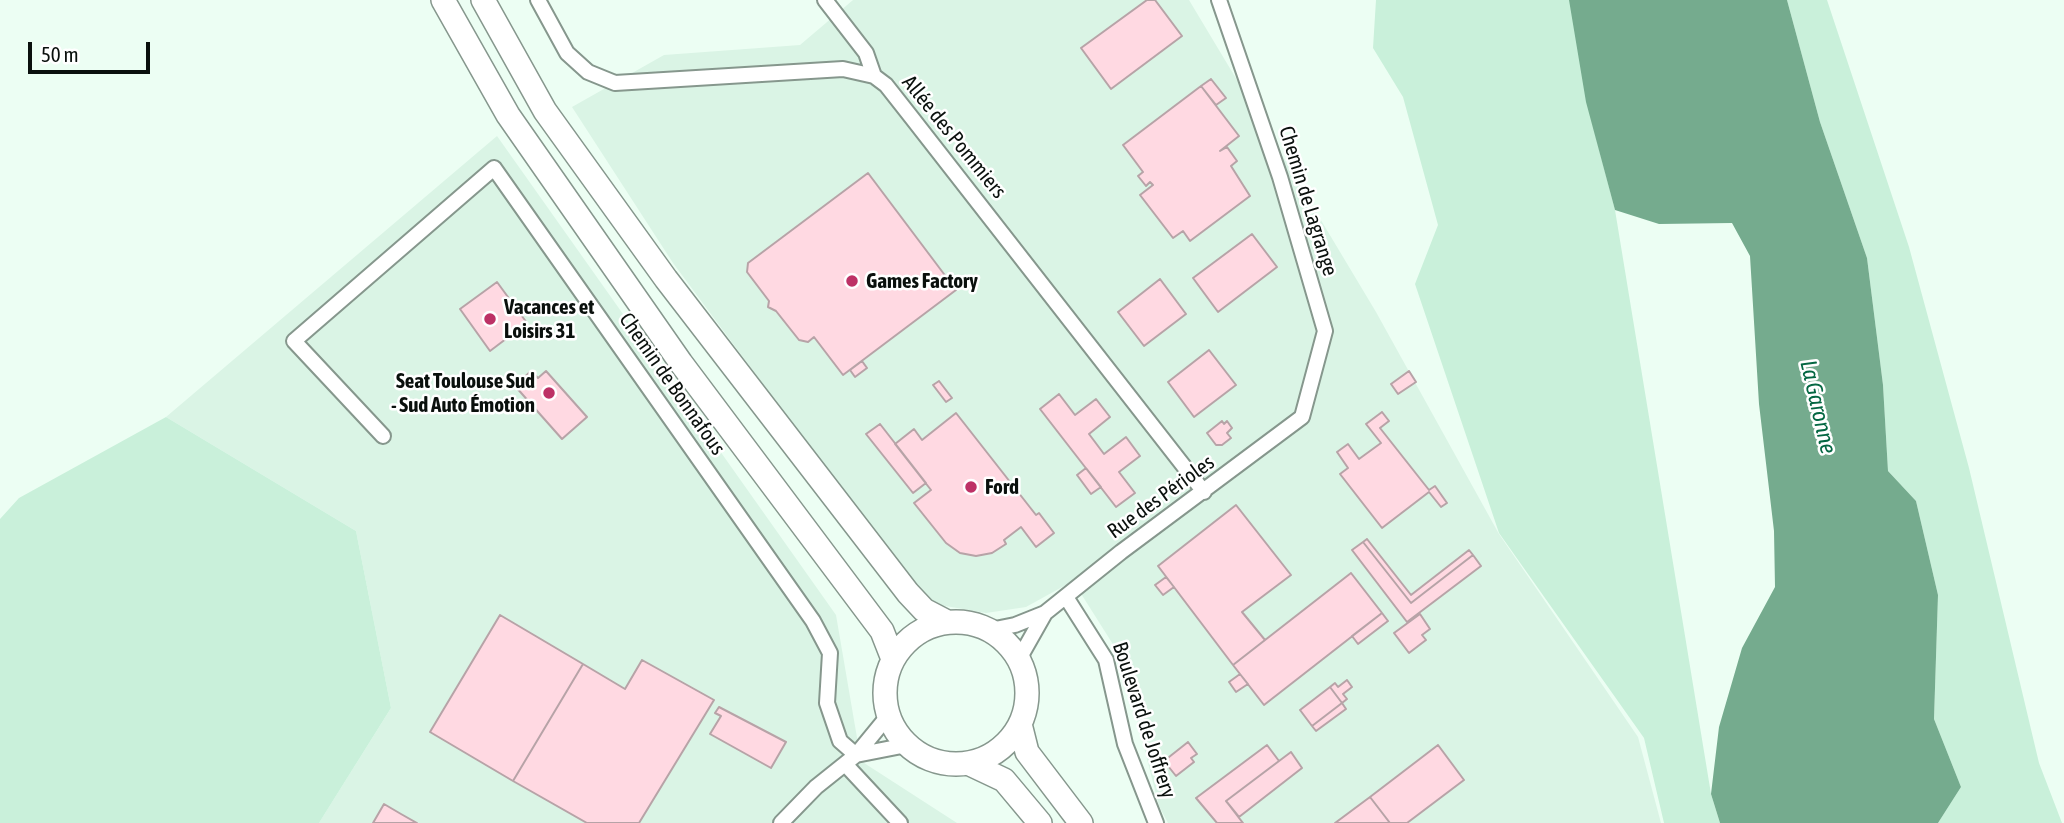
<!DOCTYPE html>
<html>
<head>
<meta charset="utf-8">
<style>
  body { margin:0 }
  #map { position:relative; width:2064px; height:823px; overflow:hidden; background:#ecfef3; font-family:"Asap Condensed",sans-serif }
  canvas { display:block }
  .scale { position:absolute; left:28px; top:42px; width:122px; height:32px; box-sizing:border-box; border:4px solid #0a100d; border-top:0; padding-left:9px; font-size:21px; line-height:24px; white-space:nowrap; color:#0a100d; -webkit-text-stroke:5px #fff; paint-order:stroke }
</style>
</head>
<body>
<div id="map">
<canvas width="2064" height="823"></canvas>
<div class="scale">50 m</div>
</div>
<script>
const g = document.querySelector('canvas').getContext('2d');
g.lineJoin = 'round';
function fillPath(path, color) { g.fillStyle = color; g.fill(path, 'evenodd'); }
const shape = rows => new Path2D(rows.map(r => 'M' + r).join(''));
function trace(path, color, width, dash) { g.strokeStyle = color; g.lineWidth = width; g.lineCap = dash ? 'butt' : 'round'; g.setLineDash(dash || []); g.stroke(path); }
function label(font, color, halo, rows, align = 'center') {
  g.font = font + ' "Asap Condensed",sans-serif'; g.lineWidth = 5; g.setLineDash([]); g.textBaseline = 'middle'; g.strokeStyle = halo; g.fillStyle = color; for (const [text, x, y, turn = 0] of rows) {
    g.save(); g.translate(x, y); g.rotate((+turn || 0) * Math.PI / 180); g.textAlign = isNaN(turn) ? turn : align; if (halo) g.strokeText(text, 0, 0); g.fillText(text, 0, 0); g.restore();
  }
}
fillPath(shape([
  [853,0,1189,0,1376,312,1499,534,1638,737,1661,823,1168,823,1159,806,1121,657,1073,581,1026,607,986,613,934,604,907,578,673,263,572,107,664,55,800,45],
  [497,136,836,615,861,761,957,823,319,823,391,708,356,531,166,417]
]), '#daf4e5');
fillPath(shape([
  [1376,0,1570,0,1593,126,1615,210,1711,794,1720,823,1664,823,1644,738,1499,533,1415,284,1438,225,1403,97,1373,48],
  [1787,0,1827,0,1909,247,1969,468,2039,763,2062,823,1938,823,1961,787,1934,719,1938,595,1916,501,1888,471,1883,385,1867,258,1820,122],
  [166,417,356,531,391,708,319,823,0,823,0,519,19,498]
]), '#c9f0da');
fillPath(shape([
  [1569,0,1787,0,1820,122,1867,258,1883,385,1888,471,1916,501,1938,595,1934,719,1961,787,1938,823,1720,823,1711,794,1719,727,1742,648,1775,587,1774,531,1759,404,1750,256,1732,223,1659,224,1615,210,1586,102]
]), '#75ab8e');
const building = shape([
  [1147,0,1155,0,1182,36,1111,89,1081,48,1147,0],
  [1211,79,1226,98,1216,105,1201,86,1211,79],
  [1201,86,1239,136,1220,151,1227,147,1237,161,1231,166,1250,196,1190,241,1183,231,1173,238,1140,195,1153,185,1150,182,1146,186,1138,176,1143,172,1123,145,1201,86],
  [868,173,956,290,843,375,814,337,808,342,799,340,776,311,768,307,769,301,747,272,748,263,868,173],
  [1252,234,1277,267,1218,312,1193,278,1252,234],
  [1160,279,1186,314,1144,346,1118,312,1160,279],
  [497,282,527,323,490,351,460,309,497,282],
  [1209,350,1236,385,1194,417,1168,382,1209,350],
  [862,361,867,368,855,377,850,370,862,361],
  [531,371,538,378,546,371,587,417,562,439,515,386,531,371],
  [1409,371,1416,382,1398,394,1391,384,1409,371],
  [939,381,952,398,946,402,933,385,939,381],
  [1059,394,1075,415,1096,399,1110,417,1089,434,1104,454,1126,437,1140,456,1119,472,1135,493,1116,507,1040,409,1059,394],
  [1382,412,1389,421,1380,428,1429,490,1435,486,1447,503,1441,507,1429,492,1382,528,1340,474,1348,468,1337,452,1348,444,1359,459,1381,443,1366,424,1382,412],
  [956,413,1036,515,1039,513,1054,533,1036,547,1021,527,1004,540,1006,544,992,553,976,556,960,553,946,543,914,503,931,490,895,444,914,429,922,440,956,413],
  [1222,421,1224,424,1227,421,1232,428,1227,433,1231,438,1222,445,1216,445,1207,433,1222,421],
  [880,424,926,483,913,493,866,434,880,424],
  [1086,468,1101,487,1091,494,1077,475,1086,468],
  [1236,505,1291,575,1242,612,1265,640,1233,665,1158,566,1236,505],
  [1367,539,1411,595,1469,550,1473,555,1411,603,1363,542,1367,539],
  [1363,542,1411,603,1473,555,1481,566,1407,622,1352,550,1363,542],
  [1351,573,1382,613,1264,705,1233,665,1351,573],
  [1166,577,1174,587,1163,595,1155,585,1166,577],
  [1382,613,1388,621,1358,644,1352,636,1382,613],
  [1420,614,1430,629,1422,635,1426,640,1409,653,1394,633,1420,614],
  [500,615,583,664,513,781,430,732,500,615],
  [642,660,714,700,639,823,587,823,513,781,583,664,625,689,642,660],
  [1240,674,1248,684,1236,692,1229,682,1240,674],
  [1347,680,1352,687,1343,694,1347,699,1342,703,1330,687,1335,683,1338,687,1347,680],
  [1330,687,1342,703,1312,726,1300,710,1330,687],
  [1342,703,1346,709,1316,731,1312,726,1342,703],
  [719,707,786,742,771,768,710,734,721,716,715,713,719,707],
  [1188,742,1197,754,1191,758,1194,762,1176,776,1164,761,1188,742],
  [1267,745,1279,761,1226,801,1243,823,1217,823,1196,798,1267,745],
  [1438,745,1464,780,1407,823,1390,823,1370,797,1438,745],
  [1291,752,1302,768,1239,817,1226,801,1291,752],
  [1370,797,1390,823,1335,823,1370,797],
  [384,804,401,814,417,823,373,823,384,804]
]);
fillPath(building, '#ffd9e2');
trace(building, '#b7a3a7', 2);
const street = shape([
  [538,0,567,53,588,72,615,83,843,69,874,76,886,85,912,118,1204,492],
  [825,0,866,53,874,76],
  [383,436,294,341,494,168,813,621,830,653,827,703,840,741,856,755],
  [1066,597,1106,660,1125,744,1156,823],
  [990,630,1015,625,1045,613,1121,552,1302,417,1325,331,1280,177,1219,0],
  [1019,659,1045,613],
  [856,755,907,745],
  [845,764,900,823],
  [781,823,816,787,856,755,888,716]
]);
const primary = shape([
  [443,0,508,115,681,363,882,631,893,659],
  [483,0,545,111,666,279,908,593,924,610,947,622],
  '885 693a71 71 0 1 1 142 0a71 71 0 1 1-142 0Z',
  [1020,724,1027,752,1081,823],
  [968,763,1004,780,1040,823]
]);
trace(street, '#86978d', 18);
trace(primary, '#86978d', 26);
trace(street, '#fff', 14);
trace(primary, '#fff', 23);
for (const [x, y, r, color] of [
  [852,281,7,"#bd3166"],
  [490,319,7,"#bd3166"],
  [549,393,7,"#bd3166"],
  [971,487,7,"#bd3166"]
]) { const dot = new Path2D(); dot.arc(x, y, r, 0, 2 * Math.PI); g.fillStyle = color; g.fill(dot); trace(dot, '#fff', 2.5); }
label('21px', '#0a100d', '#fff', [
  ["Allée des Pommiers",954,137,51],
  ["Chemin de Lagrange",1308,201,73],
  ["Chemin de Bonnafous",672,384,55],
  ["Rue des Périoles",1161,497,-36],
  ["Boulevard de Joffrery",1144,720,72]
]);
label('bold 21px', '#0a100d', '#fff', [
  ["Games Factory",866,281],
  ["Vacances et",504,307],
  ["Loisirs 31",504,331],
  ["Seat Toulouse Sud",535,381,"right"],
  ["- Sud Auto Émotion",535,405,"right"],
  ["Ford",985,487]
], 'left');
label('italic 23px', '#046742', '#fff', [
  ["La Garonne",1818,407,77]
]);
</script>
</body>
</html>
